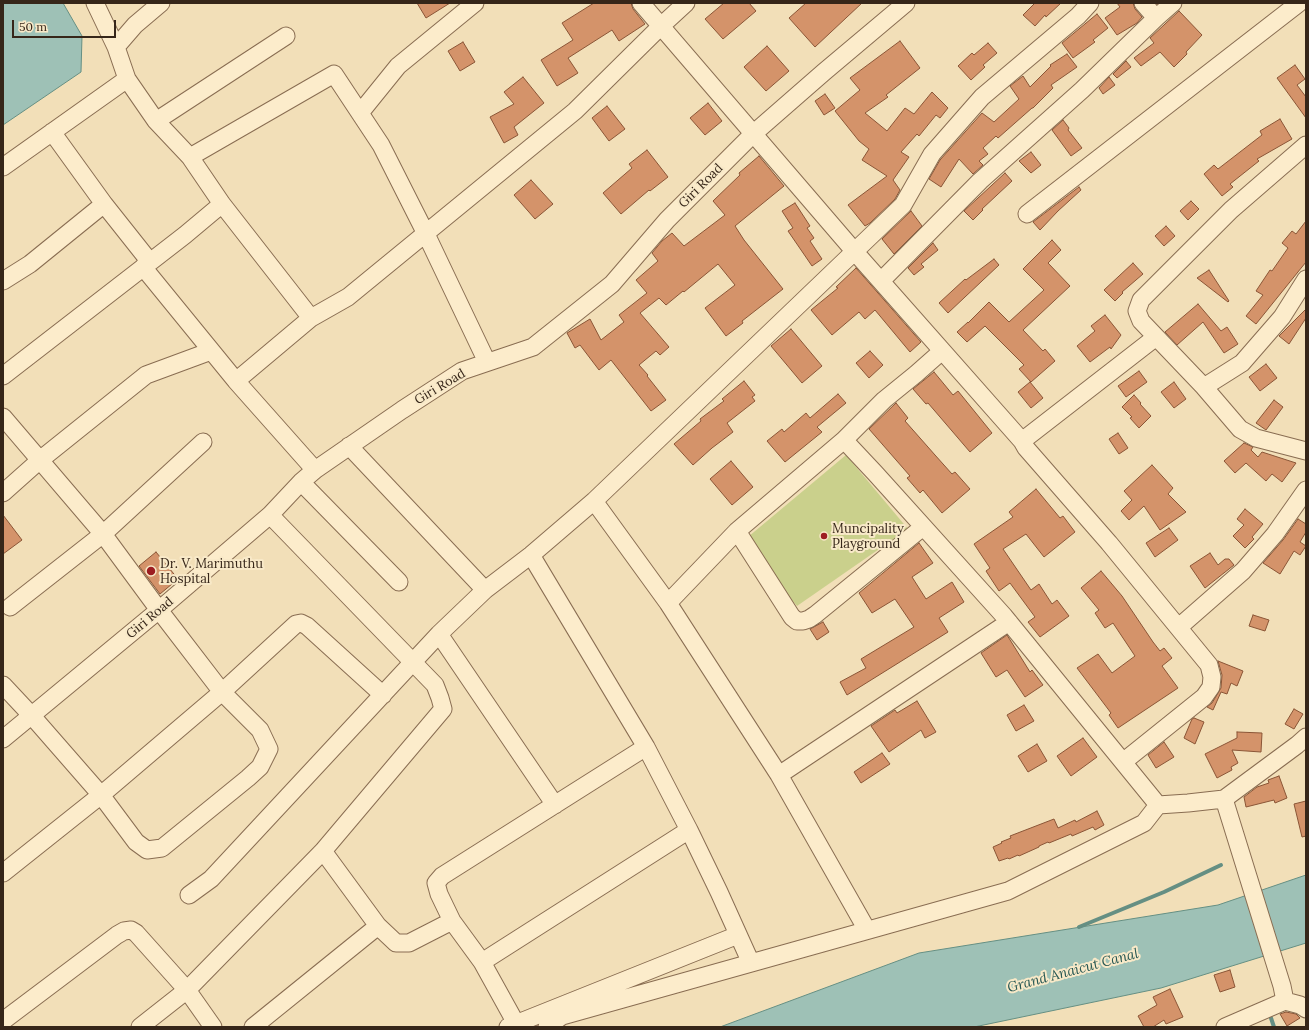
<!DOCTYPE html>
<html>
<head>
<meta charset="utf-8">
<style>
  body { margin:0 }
  #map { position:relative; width:1309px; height:1030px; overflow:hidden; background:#f2dfb8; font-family:Lora,serif }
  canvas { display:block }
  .frame { position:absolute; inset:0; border:4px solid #362619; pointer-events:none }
  .scale { position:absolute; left:12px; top:20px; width:104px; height:18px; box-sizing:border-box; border:2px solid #362619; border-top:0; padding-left:5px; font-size:12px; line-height:14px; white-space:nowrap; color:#362619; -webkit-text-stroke:3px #f8e9c8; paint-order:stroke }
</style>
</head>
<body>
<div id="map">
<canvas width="1309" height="1030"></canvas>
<div class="frame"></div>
<div class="scale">50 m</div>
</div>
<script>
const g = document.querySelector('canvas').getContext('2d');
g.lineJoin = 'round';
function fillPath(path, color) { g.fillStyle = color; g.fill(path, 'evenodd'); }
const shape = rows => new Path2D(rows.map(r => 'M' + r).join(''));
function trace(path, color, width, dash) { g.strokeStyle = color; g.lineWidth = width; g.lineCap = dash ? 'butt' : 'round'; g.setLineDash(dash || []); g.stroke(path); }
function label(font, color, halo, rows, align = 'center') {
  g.font = font + ' Lora,serif'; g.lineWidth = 4; g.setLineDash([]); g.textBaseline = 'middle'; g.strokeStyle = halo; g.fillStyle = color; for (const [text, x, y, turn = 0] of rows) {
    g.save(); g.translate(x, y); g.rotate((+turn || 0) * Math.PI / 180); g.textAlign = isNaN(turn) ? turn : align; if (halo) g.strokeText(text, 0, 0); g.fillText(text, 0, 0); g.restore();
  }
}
fillPath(shape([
  [846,455,908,529,797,606,742,542]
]), '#cad08c');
const water = shape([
  [3,3,63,3,82,36,81,72,3,125,3,3],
  [1306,875,1306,943,1161,988,974,1027,720,1027,919,953,1218,905,1306,875]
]);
fillPath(water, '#9ec1b6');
trace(water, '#658f83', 1);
trace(shape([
  [1079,927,1164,892,1221,865],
  [1271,1018,1274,1027]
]), '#658f83', 4);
const building = shape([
  [417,3,450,3,426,18,417,3],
  [594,3,631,3,633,9,645,24,619,41,612,30,568,58,578,73,557,86,541,60,573,40,562,23,594,3],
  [724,3,749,3,756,11,723,39,705,19,724,3],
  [806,3,862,3,815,47,789,18,806,3],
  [1033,3,1061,3,1046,17,1045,15,1035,26,1023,15,1034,4,1033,3],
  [1117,3,1133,3,1135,9,1142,17,1137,23,1117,35,1105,18,1120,7,1117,3],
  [1179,11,1202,35,1186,52,1187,54,1174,67,1160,52,1141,66,1134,58,1154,43,1150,38,1179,11],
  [1097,14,1108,28,1093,40,1095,42,1073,58,1062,43,1097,14],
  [900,41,920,68,886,95,888,97,865,113,887,131,905,108,914,114,932,92,948,108,940,118,936,115,919,136,917,134,901,152,909,157,893,180,900,190,895,199,870,223,865,226,848,205,887,176,862,160,869,149,859,141,835,111,860,90,850,78,900,41],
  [463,42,475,62,460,71,448,51,463,42],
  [988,43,997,53,983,65,985,67,971,80,958,66,972,53,974,55,988,43],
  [767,46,789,71,766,91,744,67,767,46],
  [1067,54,1077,67,1051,85,1053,88,1033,108,1032,108,998,138,996,136,983,148,988,154,979,161,983,165,973,174,959,159,941,187,929,179,940,160,982,113,994,122,1019,99,1010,86,1023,76,1030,87,1051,66,1050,65,1067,54],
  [1126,61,1131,67,1117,78,1113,74,1126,61],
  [1295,65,1305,79,1297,85,1306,97,1306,118,1277,78,1295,65],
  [523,77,544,103,514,127,518,135,504,143,490,117,514,104,504,92,523,77],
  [1109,77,1115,85,1103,94,1099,88,1109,77],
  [825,94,835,108,824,115,815,101,825,94],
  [708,103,722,121,705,135,690,118,708,103],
  [607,106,625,129,609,141,592,118,607,106],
  [1280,119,1292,139,1257,159,1259,161,1230,184,1233,187,1222,196,1204,174,1214,165,1218,169,1262,135,1260,131,1280,119],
  [1063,120,1069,128,1068,130,1082,148,1071,156,1052,130,1063,120],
  [647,150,668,177,650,191,649,190,621,214,603,193,632,168,629,164,647,150],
  [1031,152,1041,165,1031,173,1019,161,1031,152],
  [759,156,784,186,735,226,744,240,783,289,742,321,743,323,726,336,705,308,735,285,718,264,684,292,683,291,666,305,659,298,640,313,669,347,660,355,656,351,639,365,648,375,647,376,666,400,651,411,611,360,599,370,580,345,575,348,567,333,590,319,601,340,624,322,619,315,647,293,636,280,658,261,652,253,662,241,672,233,684,246,725,215,713,201,740,175,739,173,759,156],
  [1005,173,1012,181,982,209,983,210,973,220,964,211,1005,173],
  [531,180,553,204,535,219,514,195,531,180],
  [1079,187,1081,190,1058,211,1040,230,1033,222,1079,187],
  [1191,201,1199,209,1188,220,1180,211,1191,201],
  [795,203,810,226,807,228,814,238,810,241,822,259,812,266,788,231,793,228,782,211,795,203],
  [911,211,922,226,894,254,882,239,911,211],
  [1306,221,1306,262,1256,324,1246,316,1263,295,1256,291,1270,270,1272,271,1288,248,1282,243,1292,231,1296,234,1306,221],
  [1166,226,1175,236,1164,246,1155,236,1166,226],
  [1052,240,1061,250,1048,263,1070,286,1023,330,1043,351,1045,349,1055,361,1031,382,1019,369,1024,365,985,326,967,342,957,332,968,322,968,323,989,302,1009,322,1044,290,1023,269,1052,240],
  [933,243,938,250,921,264,924,267,914,275,908,268,933,243],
  [994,259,999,265,948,313,939,303,965,279,966,280,994,259],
  [1133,263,1143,274,1122,292,1123,293,1115,301,1104,290,1133,263],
  [856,268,921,342,910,352,875,310,865,319,859,312,832,335,811,310,838,288,836,287,856,268],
  [1209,270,1229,301,1228,302,1197,278,1209,270],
  [1198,304,1221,331,1227,327,1238,344,1224,353,1203,322,1177,345,1165,332,1198,304],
  [1306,309,1306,318,1289,344,1279,336,1306,309],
  [1105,315,1121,335,1111,349,1110,347,1090,362,1077,346,1095,331,1091,326,1105,315],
  [791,329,822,366,802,383,771,346,791,329],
  [870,351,883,365,869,378,856,363,870,351],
  [1266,364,1277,378,1260,391,1249,377,1266,364],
  [1139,371,1147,382,1126,397,1118,386,1139,371],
  [934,372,953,395,958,391,992,433,970,452,928,403,926,404,913,389,934,372],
  [744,381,755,395,752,397,755,401,727,423,733,432,712,448,693,465,674,444,701,421,700,419,724,401,722,399,744,381],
  [1030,382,1043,398,1031,408,1018,392,1030,382],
  [1174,382,1186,399,1174,408,1161,392,1174,382],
  [838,394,846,403,817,427,822,432,785,462,767,441,782,429,784,432,806,413,810,418,838,394],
  [1134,395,1141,403,1140,404,1151,416,1139,428,1130,418,1132,417,1122,407,1134,395],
  [1274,400,1283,407,1266,430,1256,423,1274,400],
  [896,403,908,418,905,421,935,455,952,474,955,472,970,489,942,513,923,490,920,493,907,478,910,476,869,429,896,403],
  [1118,433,1128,448,1119,454,1109,439,1118,433],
  [1244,443,1253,447,1251,450,1258,457,1262,452,1296,463,1282,482,1272,474,1266,481,1246,463,1235,473,1224,461,1244,443],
  [731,461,753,487,732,505,710,479,731,461],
  [1152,465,1173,488,1168,494,1186,512,1160,530,1144,506,1129,520,1121,511,1132,500,1124,491,1152,465],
  [1036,489,1060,518,1063,516,1075,532,1044,557,1026,534,1003,549,1031,590,1039,584,1052,604,1057,600,1069,616,1040,637,1028,622,1035,617,1010,583,999,591,986,571,990,568,974,544,1013,517,1009,512,1036,489],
  [1245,509,1263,524,1252,537,1254,539,1245,548,1233,536,1244,525,1237,519,1245,509],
  [3,515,22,540,3,554,3,515],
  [1298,519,1306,524,1306,532,1300,542,1306,546,1300,555,1294,551,1280,574,1263,563,1283,540,1298,519],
  [1169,528,1178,540,1155,557,1146,543,1169,528],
  [919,543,933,563,912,577,926,599,952,582,964,602,939,618,948,632,847,695,840,682,866,668,861,659,914,627,895,599,872,613,859,593,919,543],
  [156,552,178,579,160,594,139,566,156,552],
  [1210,553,1218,565,1225,559,1229,559,1234,565,1205,588,1190,566,1210,553],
  [1101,571,1122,596,1153,642,1160,651,1164,648,1172,658,1162,666,1178,688,1118,728,1109,715,1111,713,1077,668,1098,654,1112,673,1135,656,1113,623,1105,628,1095,613,1099,610,1081,588,1101,571],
  [1253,615,1269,620,1265,631,1249,626,1253,615],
  [823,622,829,632,817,640,810,629,823,622],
  [1007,635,1030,672,1032,670,1043,685,1025,697,1007,670,996,677,981,653,1007,635],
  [1218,661,1243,671,1237,686,1231,683,1227,694,1221,692,1213,710,1207,707,1212,703,1221,688,1222,675,1218,661],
  [917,701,936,732,925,738,921,730,889,752,871,726,895,710,897,713,917,701],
  [1024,705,1034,721,1016,731,1007,715,1024,705],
  [1294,709,1303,714,1294,729,1285,724,1294,709],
  [1194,718,1204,722,1195,744,1184,738,1192,719,1194,718],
  [1237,732,1262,733,1261,752,1232,750,1238,763,1231,767,1232,770,1217,778,1205,754,1237,738,1237,732],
  [1083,738,1097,757,1071,776,1057,756,1083,738],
  [1164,742,1174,757,1156,768,1148,755,1164,742],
  [1037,744,1047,761,1028,772,1018,756,1037,744],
  [882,753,890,764,861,783,854,772,882,753],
  [1279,776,1287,798,1275,803,1274,800,1246,807,1244,797,1257,787,1269,783,1268,780,1279,776],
  [1306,801,1306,836,1302,837,1294,804,1306,801],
  [1097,811,1104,825,1095,830,1093,827,1072,836,1071,834,1049,843,1048,842,1039,846,1039,847,1019,856,1018,855,1009,859,1008,858,999,861,993,847,1002,843,1001,842,1011,838,1010,836,1054,819,1058,828,1075,820,1076,822,1097,811],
  [1230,970,1235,987,1220,992,1214,975,1230,970],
  [1170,989,1183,1017,1166,1024,1164,1020,1153,1027,1144,1027,1138,1016,1157,1005,1153,997,1170,989],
  [1286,1012,1296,1014,1300,1018,1287,1026,1280,1014,1286,1012]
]);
fillPath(building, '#d4936a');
trace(building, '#8a5536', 1);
const minor = shape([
  [95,3,116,47],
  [161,3,135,25,116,47,127,79,156,121,190,157,222,204,311,318,348,297,575,111,661,26,686,3],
  [641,3,855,252,1022,441,1026,448,1109,543,1209,665,1212,677,1211,687,1204,697,1123,762],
  [1143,3,1156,18],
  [360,113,398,66,475,3],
  [156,121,286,36],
  [1306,145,1231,210,1141,300,1137,311,1141,321,1204,387,1242,363,1282,317,1306,279],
  [190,157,334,74,381,145,426,234,487,362],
  [3,167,127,79],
  [104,204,150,262],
  [1027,214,1299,3],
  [143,267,236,381],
  [3,281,30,264,104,204,52,132],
  [881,281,980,181,1082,90,1156,18,1173,3],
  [311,318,236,381,315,470],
  [942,351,916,374,884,400,844,440,875,473,1004,616,1158,805,1188,803,1224,799,1282,986,1285,1001,1300,1005,1306,1009],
  [3,376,185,235,222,204],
  [1204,387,1240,429,1256,438,1306,451],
  [3,417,103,534,159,610,222,692,260,730,269,749,260,767,248,778,162,848,147,850,136,842,101,795,32,716,3,685],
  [1022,441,1156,337],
  [349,446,485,590],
  [301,482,399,582],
  [3,493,40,460,146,375,211,351],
  [594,501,668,603,779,775,1009,622],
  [737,531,792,617,797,621,803,621,809,619,815,615,923,527],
  [531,555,646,747,689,830,719,892,751,963],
  [668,603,737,531,844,440],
  [10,607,103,534,203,442],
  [1179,627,1243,571,1275,534,1306,490],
  [439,634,555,805],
  [3,739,159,610,270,515,301,482,315,470,402,410,462,371,533,347,612,284,667,220,753,134,824,72,906,3],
  [646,747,442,876,436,883,439,894,452,921,482,962,689,830],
  [779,775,867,930],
  [1224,799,1297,745,1306,737],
  [323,851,378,926,396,943,409,943,452,921],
  [3,873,101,795,222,692,296,624,301,623,307,626,383,695],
  [189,895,211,879,439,634,485,590,531,555,594,501,903,205,932,154,982,97,1078,16,1090,3],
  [482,962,518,1027],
  [3,1021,117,935,124,931,131,930,136,933,187,990,213,1027],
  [140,1027,187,990,323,851,443,709,440,698,435,685,270,515],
  [253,1027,378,926],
  [508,1027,738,935],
  [547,1027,562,1016,1008,891,1144,823,1158,805],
  [1225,1027,1285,1001]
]);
trace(minor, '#896d52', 19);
trace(minor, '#fceccb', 17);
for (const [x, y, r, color] of [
  [824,536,4,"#9d1d21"],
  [151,571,5,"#9d1d21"]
]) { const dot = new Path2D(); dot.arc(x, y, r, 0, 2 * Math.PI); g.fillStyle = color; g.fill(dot); trace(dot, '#f8e9c8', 1.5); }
label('13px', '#362619', '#f8e9c8', [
  ["Giri Road",701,186,-45],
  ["Giri Road",440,387,-31],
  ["Giri Road",150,618,-40]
]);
label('13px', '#362619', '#f8e9c8', [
  ["Muncipality",832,529],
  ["Playground",832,544],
  ["Dr. V. Marimuthu",160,564],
  ["Hospital",160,579]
], 'left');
label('italic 14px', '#265753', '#f8e9c8', [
  ["Grand Anaicut Canal",1073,971,-15]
]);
</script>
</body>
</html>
